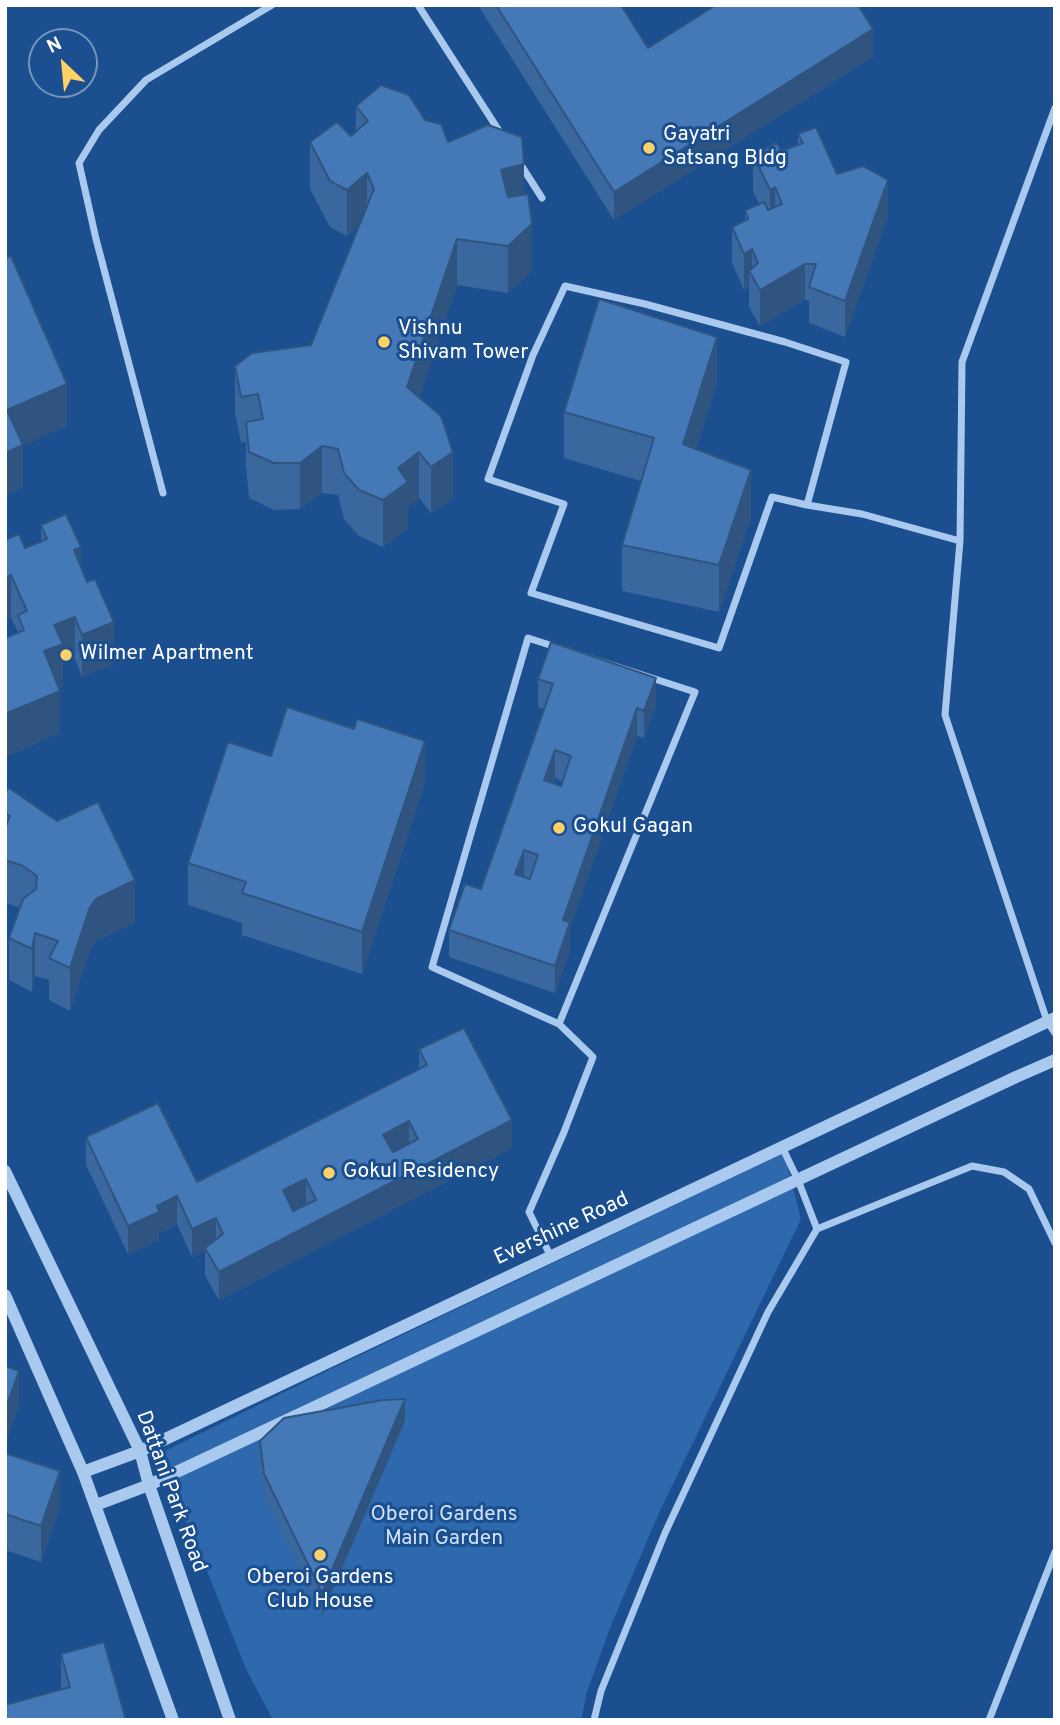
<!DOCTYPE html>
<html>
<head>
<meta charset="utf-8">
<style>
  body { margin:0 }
  #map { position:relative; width:1060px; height:1725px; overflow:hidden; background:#1b4f8f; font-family:Overpass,sans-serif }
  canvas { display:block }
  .frame { position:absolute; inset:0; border:7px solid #fff; pointer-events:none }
  .north { position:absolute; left:28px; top:28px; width:70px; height:70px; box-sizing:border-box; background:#1b4f8f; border:2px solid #7695bc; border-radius:50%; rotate:334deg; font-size:19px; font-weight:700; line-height:28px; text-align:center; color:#fff }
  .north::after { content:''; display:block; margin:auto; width:24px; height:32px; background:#ffd166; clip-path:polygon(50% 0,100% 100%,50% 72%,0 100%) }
</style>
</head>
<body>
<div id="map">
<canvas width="1060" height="1725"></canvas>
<div class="frame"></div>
<div class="north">N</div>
</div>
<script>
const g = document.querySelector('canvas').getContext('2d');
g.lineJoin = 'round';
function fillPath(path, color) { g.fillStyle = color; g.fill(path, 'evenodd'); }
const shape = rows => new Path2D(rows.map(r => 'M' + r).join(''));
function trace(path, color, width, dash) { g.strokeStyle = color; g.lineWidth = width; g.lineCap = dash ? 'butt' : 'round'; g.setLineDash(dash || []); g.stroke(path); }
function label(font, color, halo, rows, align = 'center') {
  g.font = font + ' Overpass,sans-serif'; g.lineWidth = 6; g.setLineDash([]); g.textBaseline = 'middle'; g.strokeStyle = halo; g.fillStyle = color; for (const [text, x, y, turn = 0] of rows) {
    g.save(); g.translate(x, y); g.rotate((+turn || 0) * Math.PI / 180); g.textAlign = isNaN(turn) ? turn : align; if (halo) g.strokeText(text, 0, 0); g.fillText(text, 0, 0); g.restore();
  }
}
fillPath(shape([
  [784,1153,801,1219,659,1513,610,1628,587,1692,581,1720,273,1720,246,1669,193,1536,179,1508,159,1454,331,1369]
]), '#2e69ad');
trace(shape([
  [418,5,501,134],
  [1055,108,962,362,960,541,945,715,1047,1021,1055,1033],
  [519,162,542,198],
  [163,493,96,239,79,163,99,130,146,80,272,5],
  [807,505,846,362,785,342,645,304,565,286,533,355,488,479,564,504,531,593,719,648,772,497,807,505,862,514,960,541],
  [528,638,695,692,559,1024,432,967,528,638],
  [782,1147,798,1180,817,1229],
  [551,1257,529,1212,564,1132,593,1057,559,1024],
  [594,1720,601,1691,665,1533,768,1312,817,1229,972,1166,1004,1172,1029,1189,1055,1243],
  [989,1720,1055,1552]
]), '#a9c9ee', 7);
trace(shape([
  [5,1171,140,1451,149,1485,230,1720],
  [5,1295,83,1472,173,1720],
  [83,1472,140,1451,1055,1018],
  [96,1505,149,1485,1016,1077,1055,1060]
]), '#a9c9ee', 12);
fillPath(shape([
  [478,5,621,5,648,48,873,57,614,220],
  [356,106,425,120,448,142,524,194,532,271,508,293,457,285,419,398,453,499,431,513,419,498,408,507,408,528,383,547,359,536,344,519,338,495,322,493,300,509,274,510,249,498,246,468,246,442,241,443,235,413,235,366,311,345,359,226,347,236,330,227,310,189,310,142,351,136,356,131],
  [798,134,837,174,888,216,845,337,809,323,809,300,805,300,760,326,749,307,749,287,744,290,732,263,732,227,745,220,745,210,759,204,753,191,753,155,781,151,798,144],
  [717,383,696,449,751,517,719,612,622,591,622,545,641,481,564,458,564,412],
  [41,525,81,567,114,664,82,677,75,659,63,664,63,686,59,688,60,733,5,757,5,638,18,632,11,618,5,540,25,548,41,541],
  [538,679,656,706,644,738,637,736,570,928,570,950,555,993,449,957,449,930,481,889,545,709,538,707],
  [555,778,562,781,561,786,553,784],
  [271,756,425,783,362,974,242,935,242,923,188,905,188,863],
  [5,792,135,923,96,941,90,950,70,1011,49,1000,49,980,35,976,32,992,9,980,9,938,20,908,5,903],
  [419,1049,512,1148,219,1300,205,1276,205,1251,192,1257,177,1224,159,1233,159,1240,128,1254,86,1165,86,1137,197,1182,419,1069],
  [405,1421,322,1615,264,1496,260,1463,260,1441],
  [5,1453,60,1507,41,1562,5,1550],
  [61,1654,126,1720,61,1689]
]), '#3a679d');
fillPath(shape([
  [873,29,873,57,614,220,614,192],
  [524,164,524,210,501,216,501,170],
  [367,173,367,219,347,236,347,190],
  [888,180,888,216,845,337,845,301],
  [775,187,775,223,770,226,770,190],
  [532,224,532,271,508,293,508,246],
  [457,239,457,285,407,434,407,387],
  [752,249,752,275,749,271,749,287,744,290,744,254],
  [805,264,805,300,760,326,760,290],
  [717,337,717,383,683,490,683,444],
  [67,384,67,426,23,446,23,488,5,496,5,453,7,410],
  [322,446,322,493,300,509,300,463],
  [419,452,419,498,408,507,408,528,383,547,383,500,398,468],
  [453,452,453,499,431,513,431,467],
  [751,470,751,517,719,612,719,565],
  [81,547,81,589,74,550],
  [11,575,11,618,5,620,5,578],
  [75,617,75,659,63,664,63,686,44,694,44,651,54,625],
  [114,622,114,664,82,677,82,635],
  [656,678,656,706,644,738,644,711],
  [60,691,60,733,5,757,5,714],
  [637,708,637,736,570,928,570,950,555,993,555,966,563,920],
  [425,741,425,783,362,974,362,932],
  [555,750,555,778,544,808,544,780],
  [524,850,524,877,515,874],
  [135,880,135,923,96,941,90,950,70,1011,70,968,90,907,96,899],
  [35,933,35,976,32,992,32,949],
  [512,1120,512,1148,219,1300,219,1272],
  [409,1121,409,1149,383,1162,383,1135],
  [306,1179,306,1207,283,1218,283,1190],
  [177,1196,177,1224,159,1233,159,1240,128,1254,128,1226,157,1206],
  [216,1218,216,1246,205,1248,205,1251,192,1257,192,1229],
  [19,1371,19,1407,5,1446,5,1410],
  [405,1399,405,1421,322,1615,322,1593],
  [60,1471,60,1507,41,1562,41,1526]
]), '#305480');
const building = shape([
  [496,5,621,5,648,48,716,5,858,5,873,29,614,192,496,5],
  [381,85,409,95,425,120,441,124,448,142,488,125,522,137,524,164,501,170,508,197,528,194,532,224,508,246,457,239,407,387,441,416,453,452,431,467,419,452,398,468,408,482,383,500,359,490,344,473,338,449,322,446,300,463,274,463,249,452,246,422,263,419,258,394,241,397,235,366,252,353,311,345,374,189,367,173,347,190,330,181,310,142,337,122,351,136,368,121,356,106,381,85],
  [816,127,837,174,863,166,888,180,845,301,809,287,816,264,805,264,760,290,749,271,758,263,752,249,744,254,732,227,748,219,745,210,764,202,768,210,782,204,775,187,770,190,753,155,777,143,781,151,803,143,798,134,816,127],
  [11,256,67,384,7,410,23,445,5,453,5,259,11,256],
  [599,299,717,337,683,444,751,470,719,565,622,545,654,438,564,412,599,299],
  [66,514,81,547,74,550,87,582,95,579,114,622,82,635,75,617,54,625,63,644,44,651,60,691,5,714,5,638,24,630,18,615,27,611,11,575,5,578,5,540,19,534,25,548,47,539,41,525,66,514],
  [551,642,656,678,644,711,637,708,563,920,570,922,555,966,449,930,465,884,481,889,553,684,538,679,551,642],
  [555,750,571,756,561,786,544,780,555,750],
  [524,850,538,855,530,879,515,874,524,850],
  [287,707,354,729,357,719,425,741,362,932,242,893,246,882,188,863,228,742,271,756,287,707],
  [9,788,57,821,98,802,135,880,96,899,90,907,70,968,49,958,58,941,35,933,32,949,9,938,23,899,36,889,37,876,23,866,5,860,5,829,10,816,5,813,5,792,9,788],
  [464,1028,512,1120,219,1272,205,1248,223,1234,216,1218,192,1229,177,1196,157,1206,159,1212,128,1226,86,1137,158,1103,197,1182,427,1065,419,1049,464,1028],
  [409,1121,418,1139,393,1152,383,1135,409,1121],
  [306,1179,316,1200,293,1211,283,1190,306,1179],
  [5,1366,19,1371,5,1410,5,1366],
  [405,1399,322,1593,264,1474,260,1441,284,1418,383,1400,405,1399],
  [5,1453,60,1471,41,1526,5,1514,5,1453],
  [104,1642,126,1720,5,1720,5,1705,70,1687,61,1654,104,1642]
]);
fillPath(building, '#4478b7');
trace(building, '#305480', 2);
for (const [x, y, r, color] of [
  [649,148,7,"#ffd166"],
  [384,342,7,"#ffd166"],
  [66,655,7,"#ffd166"],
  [559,828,7,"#ffd166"],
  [329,1173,7,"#ffd166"],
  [320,1555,7,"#ffd166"]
]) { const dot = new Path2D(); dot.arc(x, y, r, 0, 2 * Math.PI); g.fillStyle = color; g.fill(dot); trace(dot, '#1b4f8f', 2.5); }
label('21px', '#fff', '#1b4f8f', [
  ["Gayatri",663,136],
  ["Satsang Bldg",663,160],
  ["Vishnu",398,330],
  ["Shivam Tower",398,354],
  ["Wilmer Apartment",80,655],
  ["Gokul Gagan",573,828],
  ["Gokul Residency",343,1173],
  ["Oberoi Gardens",320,1579,"center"],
  ["Club House",320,1603,"center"]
], 'left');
label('21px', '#fff', '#1b4f8f', [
  ["Evershine Road",562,1230,-25],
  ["Dattani Park Road",170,1492,70]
]);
label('21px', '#cfe3fa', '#1b4f8f', [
  ["Oberoi Gardens",444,1516],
  ["Main Garden",444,1540]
]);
</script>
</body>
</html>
